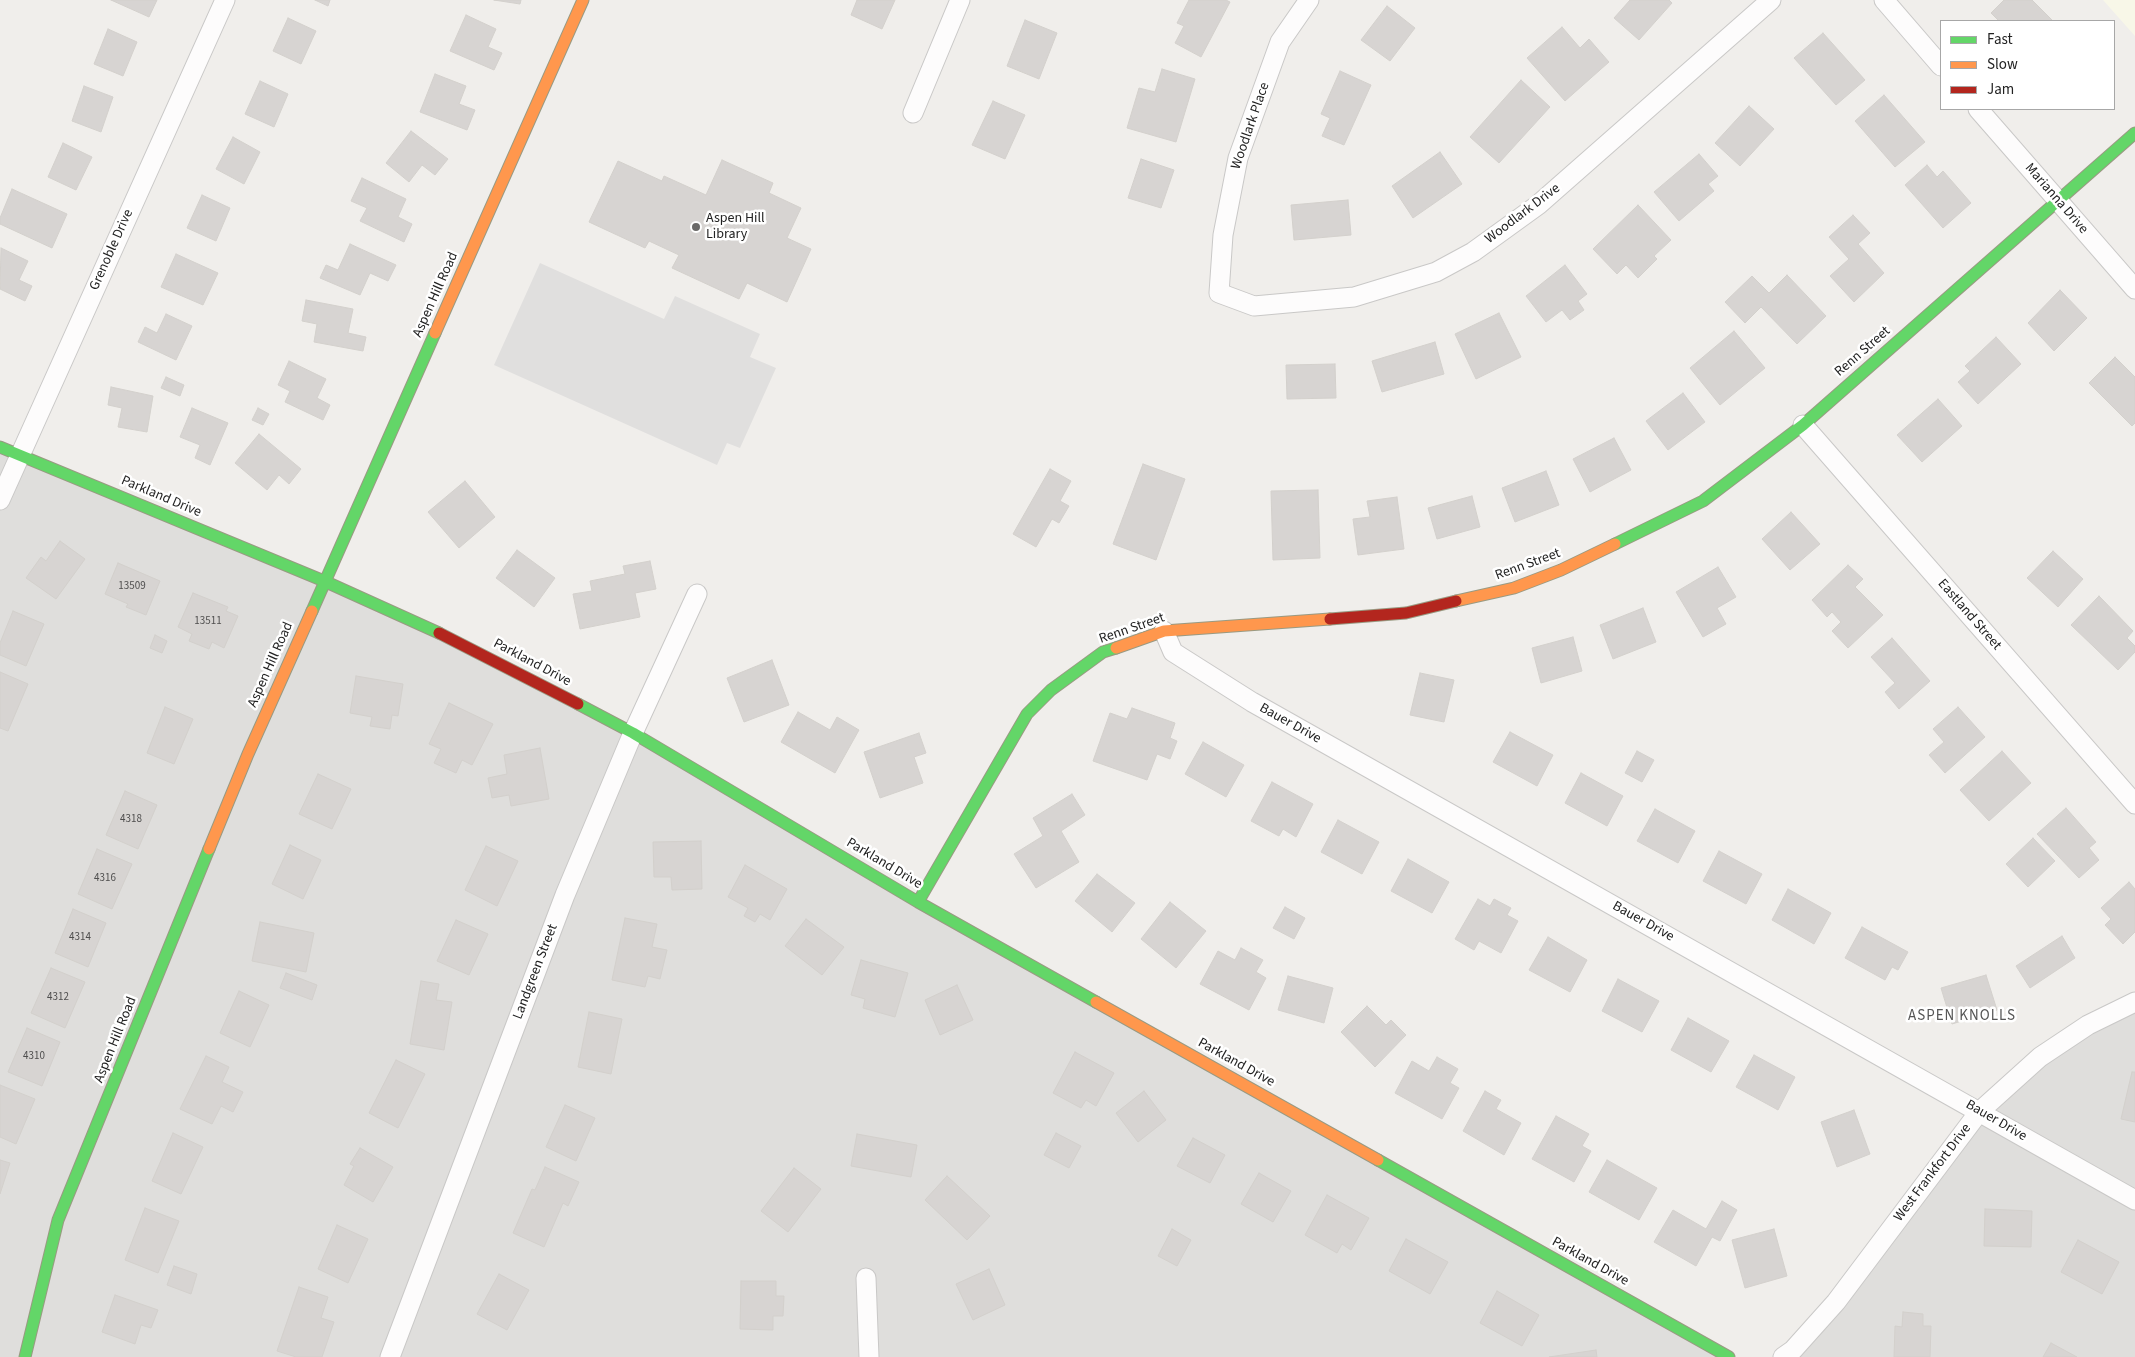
<!DOCTYPE html>
<html>
<head>
<meta charset="utf-8">
<style>
  body { margin:0 }
  #map { position:relative; width:2135px; height:1357px; overflow:hidden; background:#f0eeeb; font-family:"Source Sans 3",sans-serif }
  canvas { display:block }
  .legend { position:absolute; left:1940px; top:20px; width:175px; height:90px; box-sizing:border-box; background:#fff; border:1px solid #a7a7a7; margin:0; padding:6px 9px; list-style:none; font-size:15px; color:#222 }
  .legend li { display:flex; align-items:center; gap:10px; height:25px }
  .legend b { width:25px; border:1px solid #a7a7a7 }
</style>
</head>
<body>
<div id="map">
<canvas width="2135" height="1357"></canvas>
<ul class="legend">
<li><b style="height:6px;background:#63d668"></b>Fast</li>
<li><b style="height:6px;background:#ff974d"></b>Slow</li>
<li><b style="height:6px;background:#b3261e"></b>Jam</li>
</ul>
</div>
<script>
const g = document.querySelector('canvas').getContext('2d');
g.lineJoin = 'round';
function fillPath(path, color) { g.fillStyle = color; g.fill(path, 'evenodd'); }
const shape = rows => new Path2D(rows.map(r => 'M' + r).join(''));
function trace(path, color, width, dash) { g.strokeStyle = color; g.lineWidth = width; g.lineCap = dash ? 'butt' : 'round'; g.setLineDash(dash || []); g.stroke(path); }
function label(font, color, halo, rows, align = 'center') {
  g.font = font + ' "Source Sans 3",sans-serif'; g.lineWidth = 5; g.setLineDash([]); g.textBaseline = 'middle'; g.strokeStyle = halo; g.fillStyle = color; for (const [text, x, y, turn = 0] of rows) {
    g.save(); g.translate(x, y); g.rotate((+turn || 0) * Math.PI / 180); g.textAlign = isNaN(turn) ? turn : align; if (halo) g.strokeText(text, 0, 0); g.fillText(text, 0, 0); g.restore();
  }
}
fillPath(shape([
  [0,447,459,642,1729,1357,0,1357],
  [2135,1002,2135,1357,1783,1357,1979,1112,2040,1057]
]), '#dfdedc');
fillPath(shape([
  [2103,0,2135,0,2135,36]
]), '#f8f7e8');
fillPath(shape([
  [540,263,664,319,675,296,760,334,750,357,776,368,740,448,727,443,717,465,494,365]
]), '#e0dfde');
const building = shape([
  [111,0,157,0,149,17,111,0],
  [315,0,330,0,328,6,315,0],
  [494,0,521,0,520,4,494,0],
  [857,0,895,0,882,29,851,15,857,0],
  [1189,0,1226,0,1230,2,1201,57,1175,43,1184,26,1177,23,1189,0],
  [1630,0,1669,0,1672,3,1639,40,1614,18,1630,0],
  [2004,0,2032,0,2053,21,1999,21,1991,13,2004,0],
  [1387,6,1415,28,1390,61,1361,40,1387,6],
  [466,15,496,29,488,47,502,53,494,70,450,51,466,15],
  [288,18,316,31,301,64,273,51,288,18],
  [1025,20,1057,33,1039,79,1007,66,1025,20],
  [1562,27,1580,48,1589,39,1609,62,1565,101,1527,58,1562,27],
  [108,29,137,42,123,76,94,64,108,29],
  [1823,33,1865,80,1836,105,1794,58,1823,33],
  [1162,69,1195,79,1176,142,1127,128,1139,88,1155,92,1162,69],
  [1340,71,1371,85,1344,145,1322,136,1330,118,1321,114,1340,71],
  [435,74,466,86,459,104,475,110,467,130,420,112,435,74],
  [1521,80,1550,107,1499,163,1470,137,1521,80],
  [260,81,288,94,274,127,245,114,260,81],
  [84,86,113,97,101,132,72,121,84,86],
  [1884,95,1925,142,1895,167,1855,121,1884,95],
  [993,101,1025,115,1005,159,972,145,993,101],
  [1749,106,1774,129,1740,166,1715,143,1749,106],
  [411,131,448,159,435,175,422,165,409,182,386,163,411,131],
  [233,137,260,152,244,184,216,169,233,137],
  [63,143,92,157,76,190,48,177,63,143],
  [1440,152,1462,184,1413,218,1392,186,1440,152],
  [1699,154,1718,176,1708,184,1714,191,1679,221,1654,192,1699,154],
  [1141,159,1174,170,1161,208,1128,198,1141,159],
  [722,160,773,183,769,193,801,208,787,238,811,249,787,302,747,283,739,299,672,268,679,255,649,241,645,248,589,222,618,161,662,181,664,176,706,195,722,160],
  [1927,165,1937,177,1943,171,1971,203,1943,228,1905,185,1927,165],
  [362,178,406,199,398,217,412,224,404,242,360,221,367,208,351,201,362,178],
  [12,189,67,214,52,248,0,224,0,218,12,189],
  [202,195,230,208,216,241,187,228,202,195],
  [1348,200,1351,235,1294,240,1291,205,1348,200],
  [1638,205,1671,240,1654,256,1657,259,1638,278,1626,265,1617,274,1593,249,1638,205],
  [1853,215,1870,233,1858,244,1884,273,1854,302,1830,276,1849,259,1829,237,1853,215],
  [350,244,396,265,388,281,370,273,360,295,320,278,326,265,338,270,350,244],
  [1,248,28,261,19,280,32,286,25,301,0,289,1,248],
  [176,254,218,273,203,305,161,287,176,254],
  [1565,265,1587,294,1578,301,1584,310,1570,320,1562,310,1546,322,1526,296,1565,265],
  [1787,275,1826,316,1797,344,1761,307,1745,323,1725,302,1752,276,1769,293,1787,275],
  [2060,290,2087,318,2054,351,2028,323,2060,290],
  [306,300,353,309,348,333,366,337,363,351,314,342,317,324,302,321,306,300],
  [1499,313,1521,357,1476,379,1455,334,1499,313],
  [166,314,192,326,176,360,138,342,145,327,157,333,166,314],
  [1734,331,1765,368,1720,405,1690,368,1734,331],
  [1996,337,2021,364,1978,404,1958,382,1970,371,1965,366,1996,337],
  [1435,342,1444,374,1382,392,1372,361,1435,342],
  [2115,357,2135,377,2135,423,2132,426,2089,383,2115,357],
  [289,361,326,379,317,398,330,405,323,420,285,402,290,391,278,385,289,361],
  [1335,364,1336,398,1287,399,1286,365,1335,364],
  [166,377,184,385,180,396,161,388,166,377],
  [111,387,153,396,147,432,118,427,122,408,108,405,111,387],
  [1683,393,1705,422,1668,450,1646,421,1683,393],
  [1938,399,1962,426,1922,462,1897,435,1938,399],
  [192,408,228,423,210,465,195,458,200,445,180,437,192,408],
  [258,408,269,414,263,425,252,420,258,408],
  [259,434,301,469,289,484,279,475,267,490,235,463,259,434],
  [1614,438,1631,470,1590,492,1573,459,1614,438],
  [1143,464,1185,479,1156,560,1113,544,1143,464],
  [1050,469,1071,481,1060,501,1069,506,1059,523,1052,519,1036,547,1013,534,1050,469],
  [1546,471,1559,505,1515,522,1502,488,1546,471],
  [465,481,495,517,459,548,428,512,465,481],
  [1318,490,1320,558,1273,560,1271,491,1318,490],
  [1472,496,1480,527,1437,539,1428,508,1472,496],
  [1397,497,1404,549,1358,555,1353,519,1370,517,1367,501,1397,497],
  [1791,512,1820,544,1790,570,1762,539,1791,512],
  [60,541,85,559,56,599,26,578,41,557,46,561,60,541],
  [517,550,555,578,534,607,496,578,517,550],
  [2053,551,2083,579,2058,607,2027,578,2053,551],
  [650,561,656,589,635,593,640,617,580,629,573,594,592,591,590,581,625,574,623,566,650,561],
  [118,563,160,581,146,615,126,607,128,604,105,594,118,563],
  [1848,565,1863,579,1855,587,1883,615,1848,648,1832,631,1841,622,1832,612,1827,617,1812,600,1848,565],
  [1718,567,1736,597,1717,608,1726,624,1703,637,1676,592,1718,567],
  [193,593,228,607,226,611,238,616,224,648,212,642,209,649,189,641,192,634,178,627,193,593],
  [2099,596,2133,631,2127,638,2135,646,2135,652,2118,670,2071,625,2099,596],
  [1643,608,1656,642,1613,659,1600,625,1643,608],
  [13,611,44,624,26,666,0,655,0,643,13,611],
  [155,635,167,641,162,653,150,648,155,635],
  [1573,637,1582,671,1541,683,1532,648,1573,637],
  [1892,638,1930,681,1899,709,1885,692,1895,683,1871,657,1892,638],
  [772,660,789,705,744,722,727,678,772,660],
  [0,672,28,684,8,731,0,728,0,672],
  [1420,673,1454,680,1444,722,1410,715,1420,673],
  [356,676,403,684,398,716,392,715,390,729,370,726,372,717,350,713,356,676],
  [449,703,493,724,472,765,462,760,456,773,434,763,441,749,429,744,449,703],
  [165,707,193,719,174,764,147,753,165,707],
  [1958,707,1985,737,1945,773,1929,755,1944,742,1933,729,1958,707],
  [1132,708,1175,723,1170,738,1177,741,1170,759,1157,754,1147,780,1093,761,1110,713,1127,719,1132,708],
  [798,712,830,730,837,717,859,730,835,773,781,742,798,712],
  [1510,732,1553,755,1537,786,1493,762,1510,732],
  [919,733,926,753,914,757,923,783,880,798,864,752,919,733],
  [1203,742,1244,765,1226,797,1185,774,1203,742],
  [540,748,549,799,511,806,509,795,492,798,488,778,507,774,504,755,540,748],
  [1637,751,1654,760,1642,782,1625,773,1637,751],
  [2002,751,2031,783,1989,821,1960,790,2002,751],
  [1581,773,1623,796,1607,826,1565,803,1581,773],
  [318,774,351,789,332,829,299,814,318,774],
  [1272,782,1313,804,1296,837,1283,829,1279,836,1251,821,1272,782],
  [125,791,157,805,138,849,106,835,125,791],
  [1072,794,1085,815,1061,831,1079,862,1036,888,1014,854,1043,836,1033,818,1072,794],
  [2066,808,2096,842,2089,848,2099,860,2079,878,2037,834,2066,808],
  [1655,809,1695,831,1678,863,1637,841,1655,809],
  [1338,820,1379,842,1362,874,1321,852,1338,820],
  [2033,838,2055,861,2028,887,2006,864,2033,838],
  [701,841,702,889,672,890,671,877,654,877,653,842,701,841],
  [290,845,321,860,303,899,272,884,290,845],
  [486,846,518,861,497,906,465,890,486,846],
  [97,849,132,864,112,909,78,894,97,849],
  [1719,851,1762,874,1746,904,1703,881,1719,851],
  [1408,859,1449,882,1432,913,1391,891,1408,859],
  [745,865,787,889,770,920,760,914,755,922,744,916,748,908,728,897,745,865],
  [1097,874,1135,903,1112,932,1075,901,1097,874],
  [2129,882,2135,889,2135,932,2123,944,2105,925,2111,919,2101,908,2129,882],
  [1788,889,1831,913,1814,944,1772,920,1788,889],
  [1478,899,1490,906,1494,899,1511,908,1507,915,1518,921,1501,953,1479,941,1474,950,1455,939,1478,899],
  [1170,902,1206,931,1176,968,1141,939,1170,902],
  [1285,907,1305,918,1294,939,1273,928,1285,907],
  [73,909,106,923,88,967,55,953,73,909],
  [625,918,657,924,652,947,667,950,660,979,648,976,645,987,612,980,625,918],
  [806,919,844,947,822,975,785,946,806,919],
  [456,920,488,934,469,975,437,961,456,920],
  [260,922,314,933,306,972,252,961,260,922],
  [1862,927,1908,952,1898,970,1892,967,1885,980,1845,958,1862,927],
  [2062,936,2075,958,2030,988,2016,966,2062,936],
  [1548,937,1587,960,1570,992,1529,970,1548,937],
  [1241,948,1263,960,1256,972,1266,978,1249,1010,1200,984,1218,951,1235,960,1241,948],
  [861,960,908,973,895,1017,863,1008,865,999,851,995,861,960],
  [51,968,85,982,65,1028,31,1013,51,968],
  [286,973,317,985,312,1000,280,988,286,973],
  [1986,975,1997,1010,1952,1024,1941,988,1986,975],
  [1288,976,1333,988,1324,1023,1278,1010,1288,976],
  [1618,979,1659,1001,1642,1032,1602,1011,1618,979],
  [421,981,439,984,436,1000,452,1002,444,1050,410,1044,421,981],
  [957,985,973,1020,940,1035,925,1000,957,985],
  [239,991,269,1005,250,1047,220,1033,239,991],
  [1367,1006,1386,1025,1391,1020,1406,1035,1375,1067,1341,1032,1367,1006],
  [589,1012,622,1019,611,1074,578,1067,589,1012],
  [1688,1018,1729,1041,1711,1072,1671,1050,1688,1018],
  [27,1028,60,1042,42,1086,8,1072,27,1028],
  [1075,1052,1114,1073,1096,1106,1086,1100,1081,1108,1053,1093,1075,1052],
  [1754,1055,1795,1077,1778,1110,1736,1087,1754,1055],
  [206,1056,229,1067,222,1082,243,1092,233,1112,221,1106,212,1124,180,1109,206,1056],
  [1437,1057,1458,1069,1450,1083,1459,1088,1442,1119,1395,1093,1412,1061,1429,1071,1437,1057],
  [396,1060,425,1074,398,1128,369,1113,396,1060],
  [2132,1072,2135,1072,2135,1122,2121,1119,2132,1072],
  [0,1085,35,1099,16,1144,0,1137,0,1085],
  [1144,1091,1166,1120,1138,1142,1116,1113,1144,1091],
  [1485,1091,1501,1100,1496,1109,1521,1123,1504,1155,1463,1131,1485,1091],
  [565,1105,595,1118,576,1161,546,1147,565,1105],
  [1854,1110,1870,1154,1837,1167,1821,1122,1854,1110],
  [1556,1116,1589,1134,1582,1146,1591,1151,1574,1182,1532,1159,1556,1116],
  [173,1133,203,1147,181,1194,152,1181,173,1133],
  [1056,1133,1081,1146,1069,1168,1044,1155,1056,1133],
  [857,1134,917,1145,911,1177,851,1166,857,1134],
  [1193,1138,1225,1155,1210,1183,1177,1166,1193,1138],
  [360,1148,393,1167,373,1202,344,1185,354,1166,350,1164,360,1148],
  [0,1160,10,1163,0,1194,0,1160],
  [1607,1160,1657,1188,1639,1220,1589,1192,1607,1160],
  [545,1167,579,1182,568,1206,563,1203,544,1247,513,1233,532,1189,535,1190,545,1167],
  [794,1168,821,1189,788,1232,761,1211,794,1168],
  [1259,1173,1291,1191,1273,1222,1241,1204,1259,1173],
  [947,1176,990,1216,967,1240,925,1200,947,1176],
  [1327,1195,1369,1218,1351,1250,1342,1244,1337,1253,1305,1235,1327,1195],
  [1722,1201,1737,1210,1720,1241,1712,1237,1696,1266,1654,1242,1673,1210,1706,1229,1722,1201],
  [145,1208,179,1221,158,1273,125,1260,145,1208],
  [1985,1209,2032,1211,2031,1247,1984,1246,1985,1209],
  [337,1225,368,1239,348,1283,318,1269,337,1225],
  [1172,1229,1191,1240,1177,1266,1158,1256,1172,1229],
  [1774,1229,1787,1276,1745,1288,1732,1240,1774,1229],
  [1406,1239,1448,1262,1430,1294,1389,1271,1406,1239],
  [2078,1240,2119,1262,2102,1294,2061,1272,2078,1240],
  [174,1266,197,1274,191,1294,167,1285,174,1266],
  [989,1269,1005,1305,973,1320,956,1284,989,1269],
  [499,1274,529,1290,507,1330,477,1314,499,1274],
  [741,1281,776,1281,776,1296,784,1296,783,1316,773,1316,773,1330,740,1329,741,1281],
  [299,1287,328,1297,321,1318,334,1322,322,1357,296,1357,277,1351,299,1287],
  [1497,1291,1539,1315,1522,1346,1480,1323,1497,1291],
  [115,1295,158,1310,151,1328,141,1325,135,1344,102,1332,115,1295],
  [1903,1312,1923,1314,1923,1326,1931,1326,1930,1357,1894,1357,1895,1326,1902,1327,1903,1312],
  [2051,1343,2077,1357,2043,1357,2051,1343],
  [1596,1350,1597,1357,1549,1357,1596,1350]
]);
fillPath(building, '#d7d4d2');
trace(building, '#d3d0cc', 1);
const street = shape([
  [1309,0,1280,42,1238,158,1223,235,1219,293,1254,306,1354,297,1436,272,1473,252,1538,205,1771,0],
  [1884,0,1941,66],
  [1978,109,2135,289],
  [913,113,960,0],
  [1803,425,2135,804],
  [0,500,225,0],
  [1164,631,1173,652,1252,702,2135,1200],
  [866,1278,869,1357],
  [390,1357,565,895,633,733,697,594],
  [1783,1357,1793,1350,1836,1302,1979,1112,2040,1057,2088,1025,2135,1002]
]);
const fast = shape([
  [0,447,324,581,439,633],
  [1615,544,1703,501,1803,425,2135,133],
  [312,611,435,333],
  [578,704,633,733,918,902,1096,1002],
  [918,902,1027,714,1051,690,1103,652,1116,648],
  [1378,1160,1729,1357],
  [25,1357,58,1220,209,849]
]);
const slow = shape([
  [435,333,583,0],
  [1456,601,1514,588,1561,570,1615,544],
  [1116,648,1164,631,1330,619],
  [209,849,248,754,312,611],
  [1096,1002,1378,1160]
]);
const jam = shape([
  [1330,619,1406,613,1456,601],
  [439,633,578,704]
]);
trace(street, '#c9c8c7', 21);
trace(fast, '#999a82', 13);
trace(slow, '#999a82', 13);
trace(jam, '#999a82', 13);
trace(street, '#fdfcfc', 19);
trace(fast, '#63d668', 11);
trace(slow, '#ff974d', 11);
trace(jam, '#b3261e', 11);
for (const [x, y, r, color] of [
  [696,227,5,"#6a6968"]
]) { const dot = new Path2D(); dot.arc(x, y, r, 0, 2 * Math.PI); g.fillStyle = color; g.fill(dot); trace(dot, '#fff', 2); }
label('11px', '#4f4e4e', null, [
  ["13509",132,587],
  ["13511",208,622],
  ["4318",131,820],
  ["4316",105,879],
  ["4314",80,938],
  ["4312",58,998],
  ["4310",34,1057]
]);
label('14px', '#222', '#fff', [
  ["Woodlark Place",1251,126,-71],
  ["Marianna Drive",2056,199,49],
  ["Woodlark Drive",1523,214,-37],
  ["Grenoble Drive",112,250,-66],
  ["Aspen Hill Road",436,295,-66],
  ["Renn Street",1863,352,-41],
  ["Parkland Drive",161,497,23],
  ["Renn Street",1528,565,-20],
  ["Eastland Street",1969,615,49],
  ["Renn Street",1132,629,-19],
  ["Parkland Drive",532,663,28],
  ["Aspen Hill Road",271,665,-66],
  ["Bauer Drive",1290,724,29],
  ["Parkland Drive",884,864,31],
  ["Bauer Drive",1643,922,29],
  ["Landgreen Street",536,972,-69],
  ["Aspen Hill Road",116,1040,-68],
  ["Parkland Drive",1236,1063,29],
  ["Bauer Drive",1996,1121,30],
  ["West Frankfort Drive",1933,1173,-53],
  ["Parkland Drive",1590,1262,29]
]);
label('14px', '#222', '#fff', [
  ["Aspen Hill",706,219],
  ["Library",706,235]
], 'left');
g.letterSpacing = '1px';
label('15px', '#555', '#fff', [
  ["ASPEN KNOLLS",1962,1017]
]);
g.letterSpacing = '0px';
</script>
</body>
</html>
